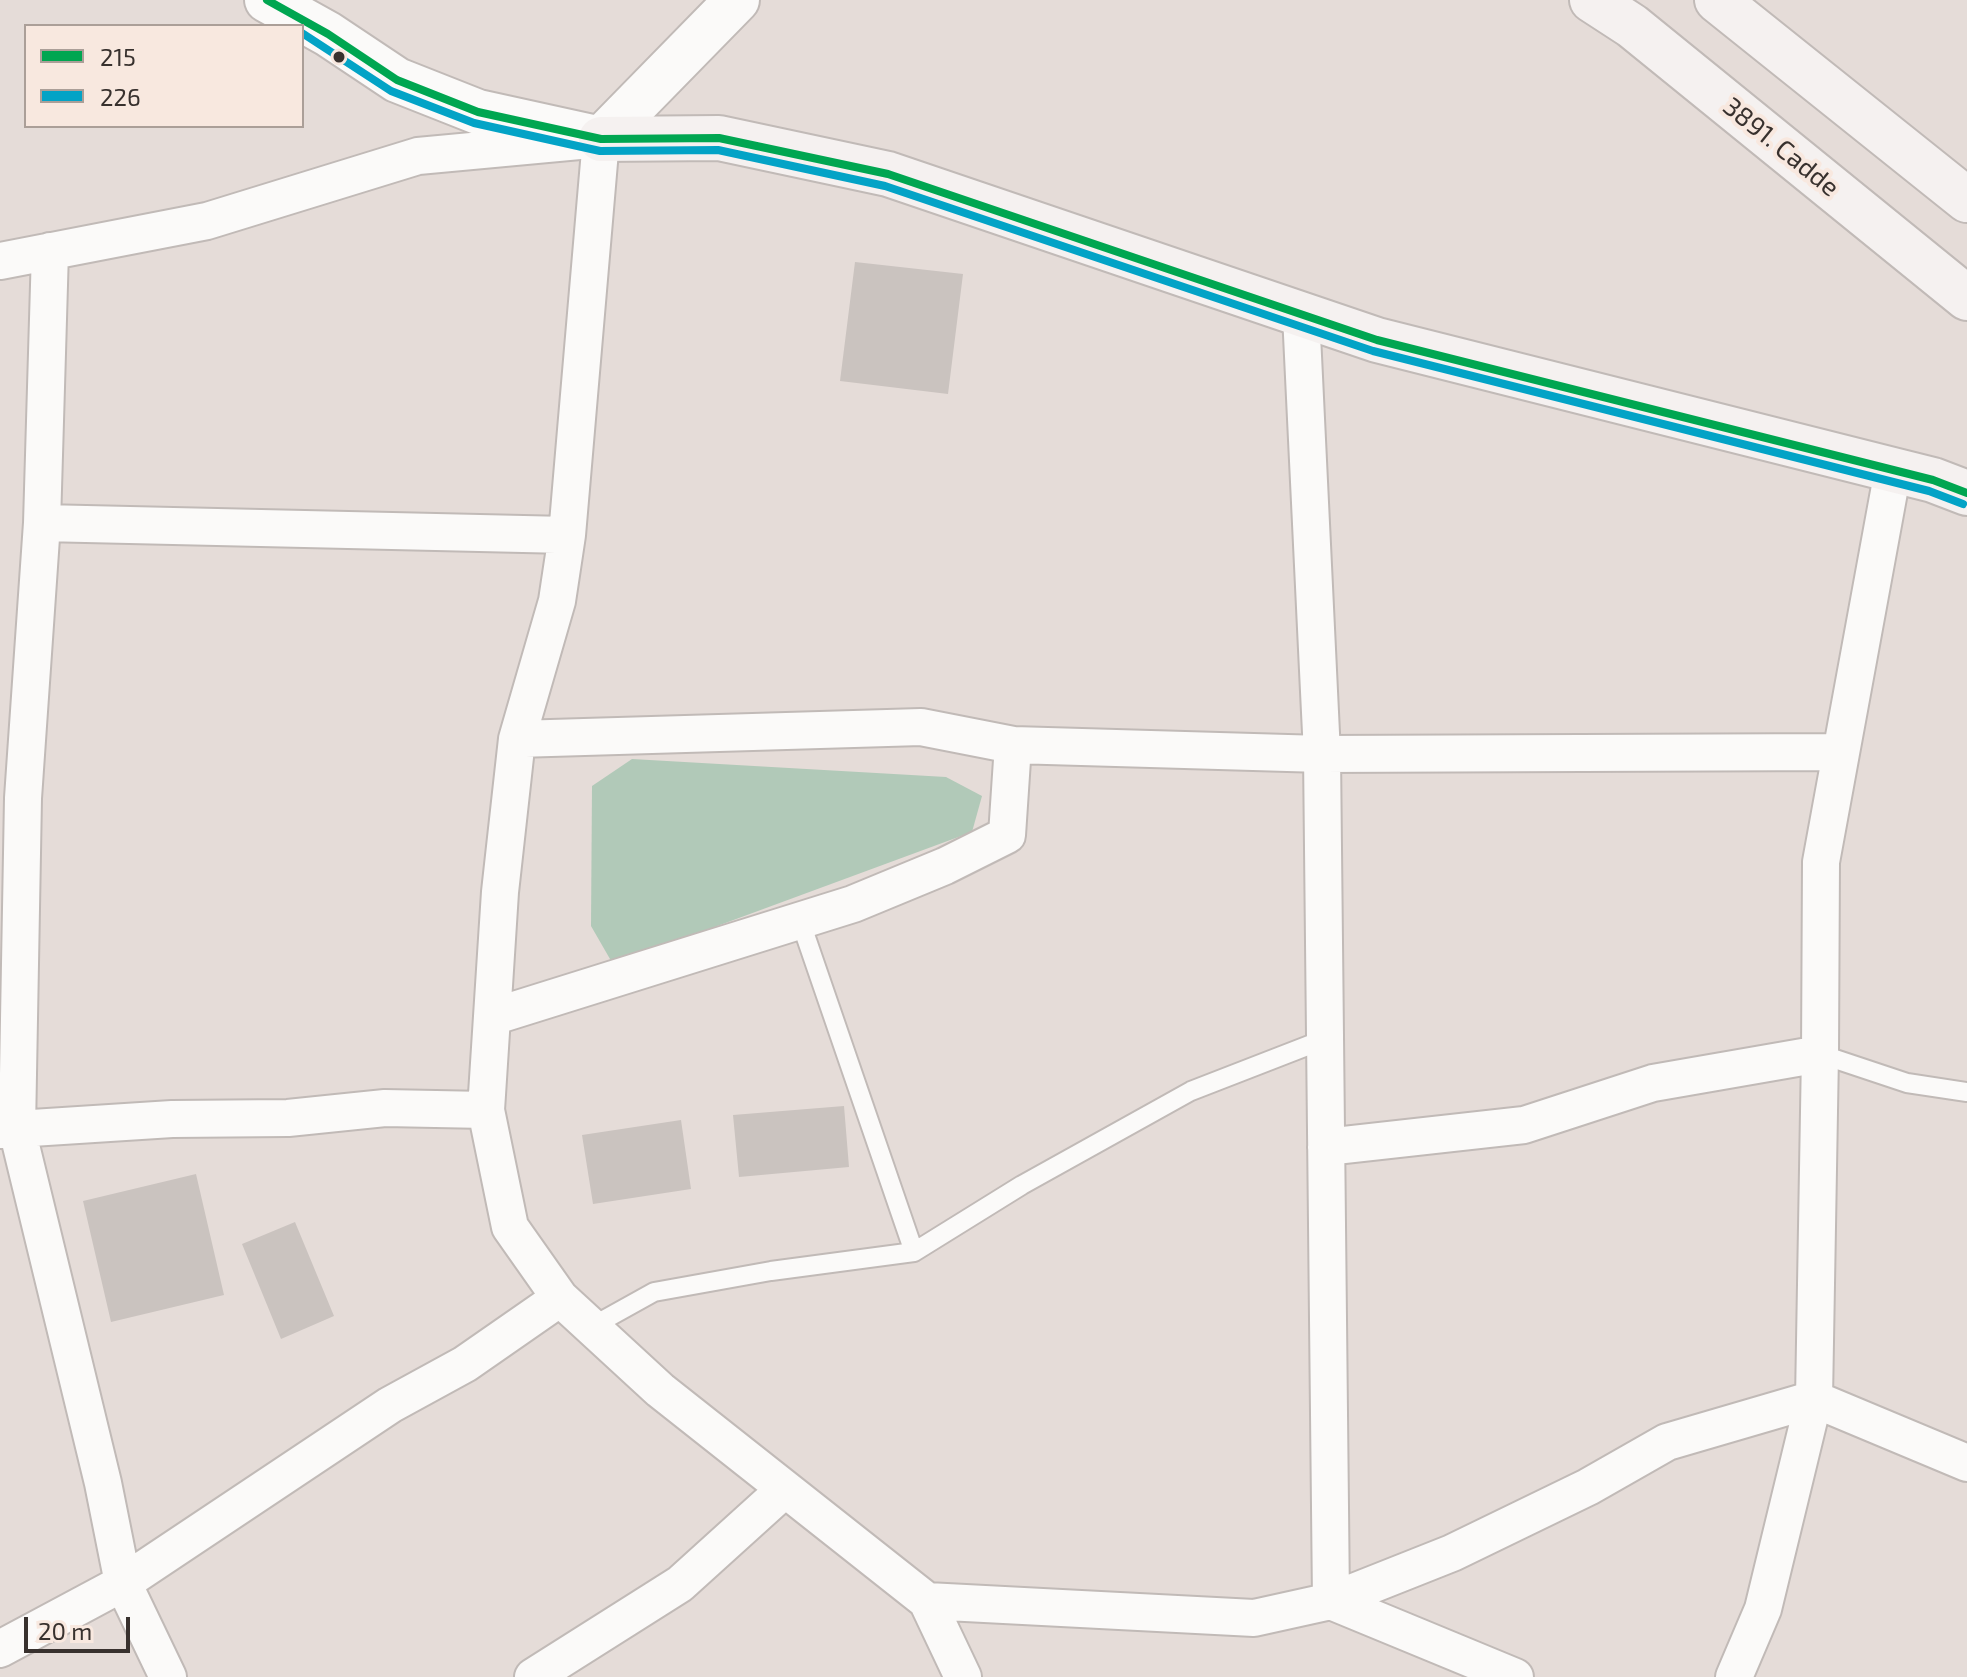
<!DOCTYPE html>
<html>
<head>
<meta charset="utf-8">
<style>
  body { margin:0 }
  #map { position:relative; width:1967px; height:1677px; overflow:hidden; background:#e5dcd8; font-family:"Exo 2",sans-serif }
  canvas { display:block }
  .legend { position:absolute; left:24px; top:24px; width:280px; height:104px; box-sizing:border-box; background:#f8e8df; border:2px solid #ab9f98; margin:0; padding:10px 14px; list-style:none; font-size:24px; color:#38312e }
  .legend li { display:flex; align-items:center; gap:16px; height:40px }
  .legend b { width:40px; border:2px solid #ab9f98 }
  .scale { position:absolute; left:24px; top:1617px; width:106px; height:36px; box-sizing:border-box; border:4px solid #38312e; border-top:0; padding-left:10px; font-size:24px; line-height:28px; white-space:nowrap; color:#38312e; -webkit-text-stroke:6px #f8e8df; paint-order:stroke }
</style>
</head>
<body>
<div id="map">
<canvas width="1967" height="1677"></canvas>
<ul class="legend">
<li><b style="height:10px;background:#00a651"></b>215</li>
<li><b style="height:10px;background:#03a3c6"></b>226</li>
</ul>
<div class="scale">20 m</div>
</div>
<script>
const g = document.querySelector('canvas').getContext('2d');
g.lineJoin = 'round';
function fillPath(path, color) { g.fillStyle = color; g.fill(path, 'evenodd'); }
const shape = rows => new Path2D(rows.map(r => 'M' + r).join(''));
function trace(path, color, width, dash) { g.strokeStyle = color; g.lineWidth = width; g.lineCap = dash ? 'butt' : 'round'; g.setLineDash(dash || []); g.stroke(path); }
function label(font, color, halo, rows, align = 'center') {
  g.font = font + ' "Exo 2",sans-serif'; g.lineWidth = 8; g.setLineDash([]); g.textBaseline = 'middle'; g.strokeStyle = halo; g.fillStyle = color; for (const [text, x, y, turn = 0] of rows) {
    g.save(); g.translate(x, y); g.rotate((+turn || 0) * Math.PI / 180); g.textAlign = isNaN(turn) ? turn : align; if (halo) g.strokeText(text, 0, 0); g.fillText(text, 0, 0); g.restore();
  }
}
fillPath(shape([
  [632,759,946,777,982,796,972,832,617,963,610,959,591,926,592,786]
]), '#b1c9b8');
fillPath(shape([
  [855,262,963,274,948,394,840,381],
  [844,1106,849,1167,739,1177,733,1115],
  [681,1120,691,1189,593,1204,582,1135],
  [196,1174,224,1295,111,1322,83,1201],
  [295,1222,334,1316,281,1339,242,1244]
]), '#cac3bf');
const service = shape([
  [801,923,914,1252],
  [1820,1054,1907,1083,1967,1092],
  [591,1327,654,1292,771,1271,914,1252,1022,1185,1191,1091,1325,1039]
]);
const minor = shape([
  [50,251,42,523,23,798,17,1129,103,1483,123,1583,168,1677],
  [0,261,207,221,418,156,601,139,567,535,557,601,517,739,500,892,486,1110,510,1227,560,1298,660,1390,927,1601,963,1677],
  [1301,314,1322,754,1331,1601,1515,1677],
  [42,523,567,535],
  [517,739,921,727,1013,745],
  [492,1017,853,904,945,866,1007,835,1013,745,1322,754,1841,752],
  [0,1130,172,1119,288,1118,385,1108,486,1110],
  [1326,1147,1524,1125,1653,1083,1820,1054],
  [927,1601,1254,1618,1331,1601,1452,1553,1588,1487,1667,1442,1814,1399,1967,1463],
  [0,1649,123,1583,390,1405,465,1364,560,1298],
  [533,1677,680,1584,785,1489],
  [1734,1677,1763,1609,1814,1399,1820,1054,1821,862,1893,470]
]);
const tertiary = shape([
  [267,0,328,34,397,80,478,112,601,139,737,0]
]);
const secondary = shape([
  [1592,0,1632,26,1967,298],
  [1717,0,1967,200],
  [601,139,719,138,888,174,1377,340,1893,470,1933,480,1967,493]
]);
trace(service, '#c1bab7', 22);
trace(minor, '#c1bab7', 40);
trace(tertiary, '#c1bab7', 48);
trace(secondary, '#c1bab7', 48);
trace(service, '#fbfaf9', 18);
trace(minor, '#fbfaf9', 36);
trace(tertiary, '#fbfaf9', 44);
trace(secondary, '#f5f1f0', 44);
trace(shape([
  [267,0,328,34,397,80,478,112,601,139,719,138,888,174,1377,340,1933,480,1967,493]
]), '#00a651', 8);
trace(shape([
  [302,33,391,91,474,123,600,151,718,150,885,186,1373,351,1929,491,1963,504]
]), '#03a3c6', 8);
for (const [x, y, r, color] of [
  [339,57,7,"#38312e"]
]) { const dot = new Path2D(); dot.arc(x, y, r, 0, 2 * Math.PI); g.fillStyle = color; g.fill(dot); trace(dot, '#f8e8df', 3); }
label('26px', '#38312e', '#f8e8df', [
  ["3891. Cadde",1781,147,39]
]);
</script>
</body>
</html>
